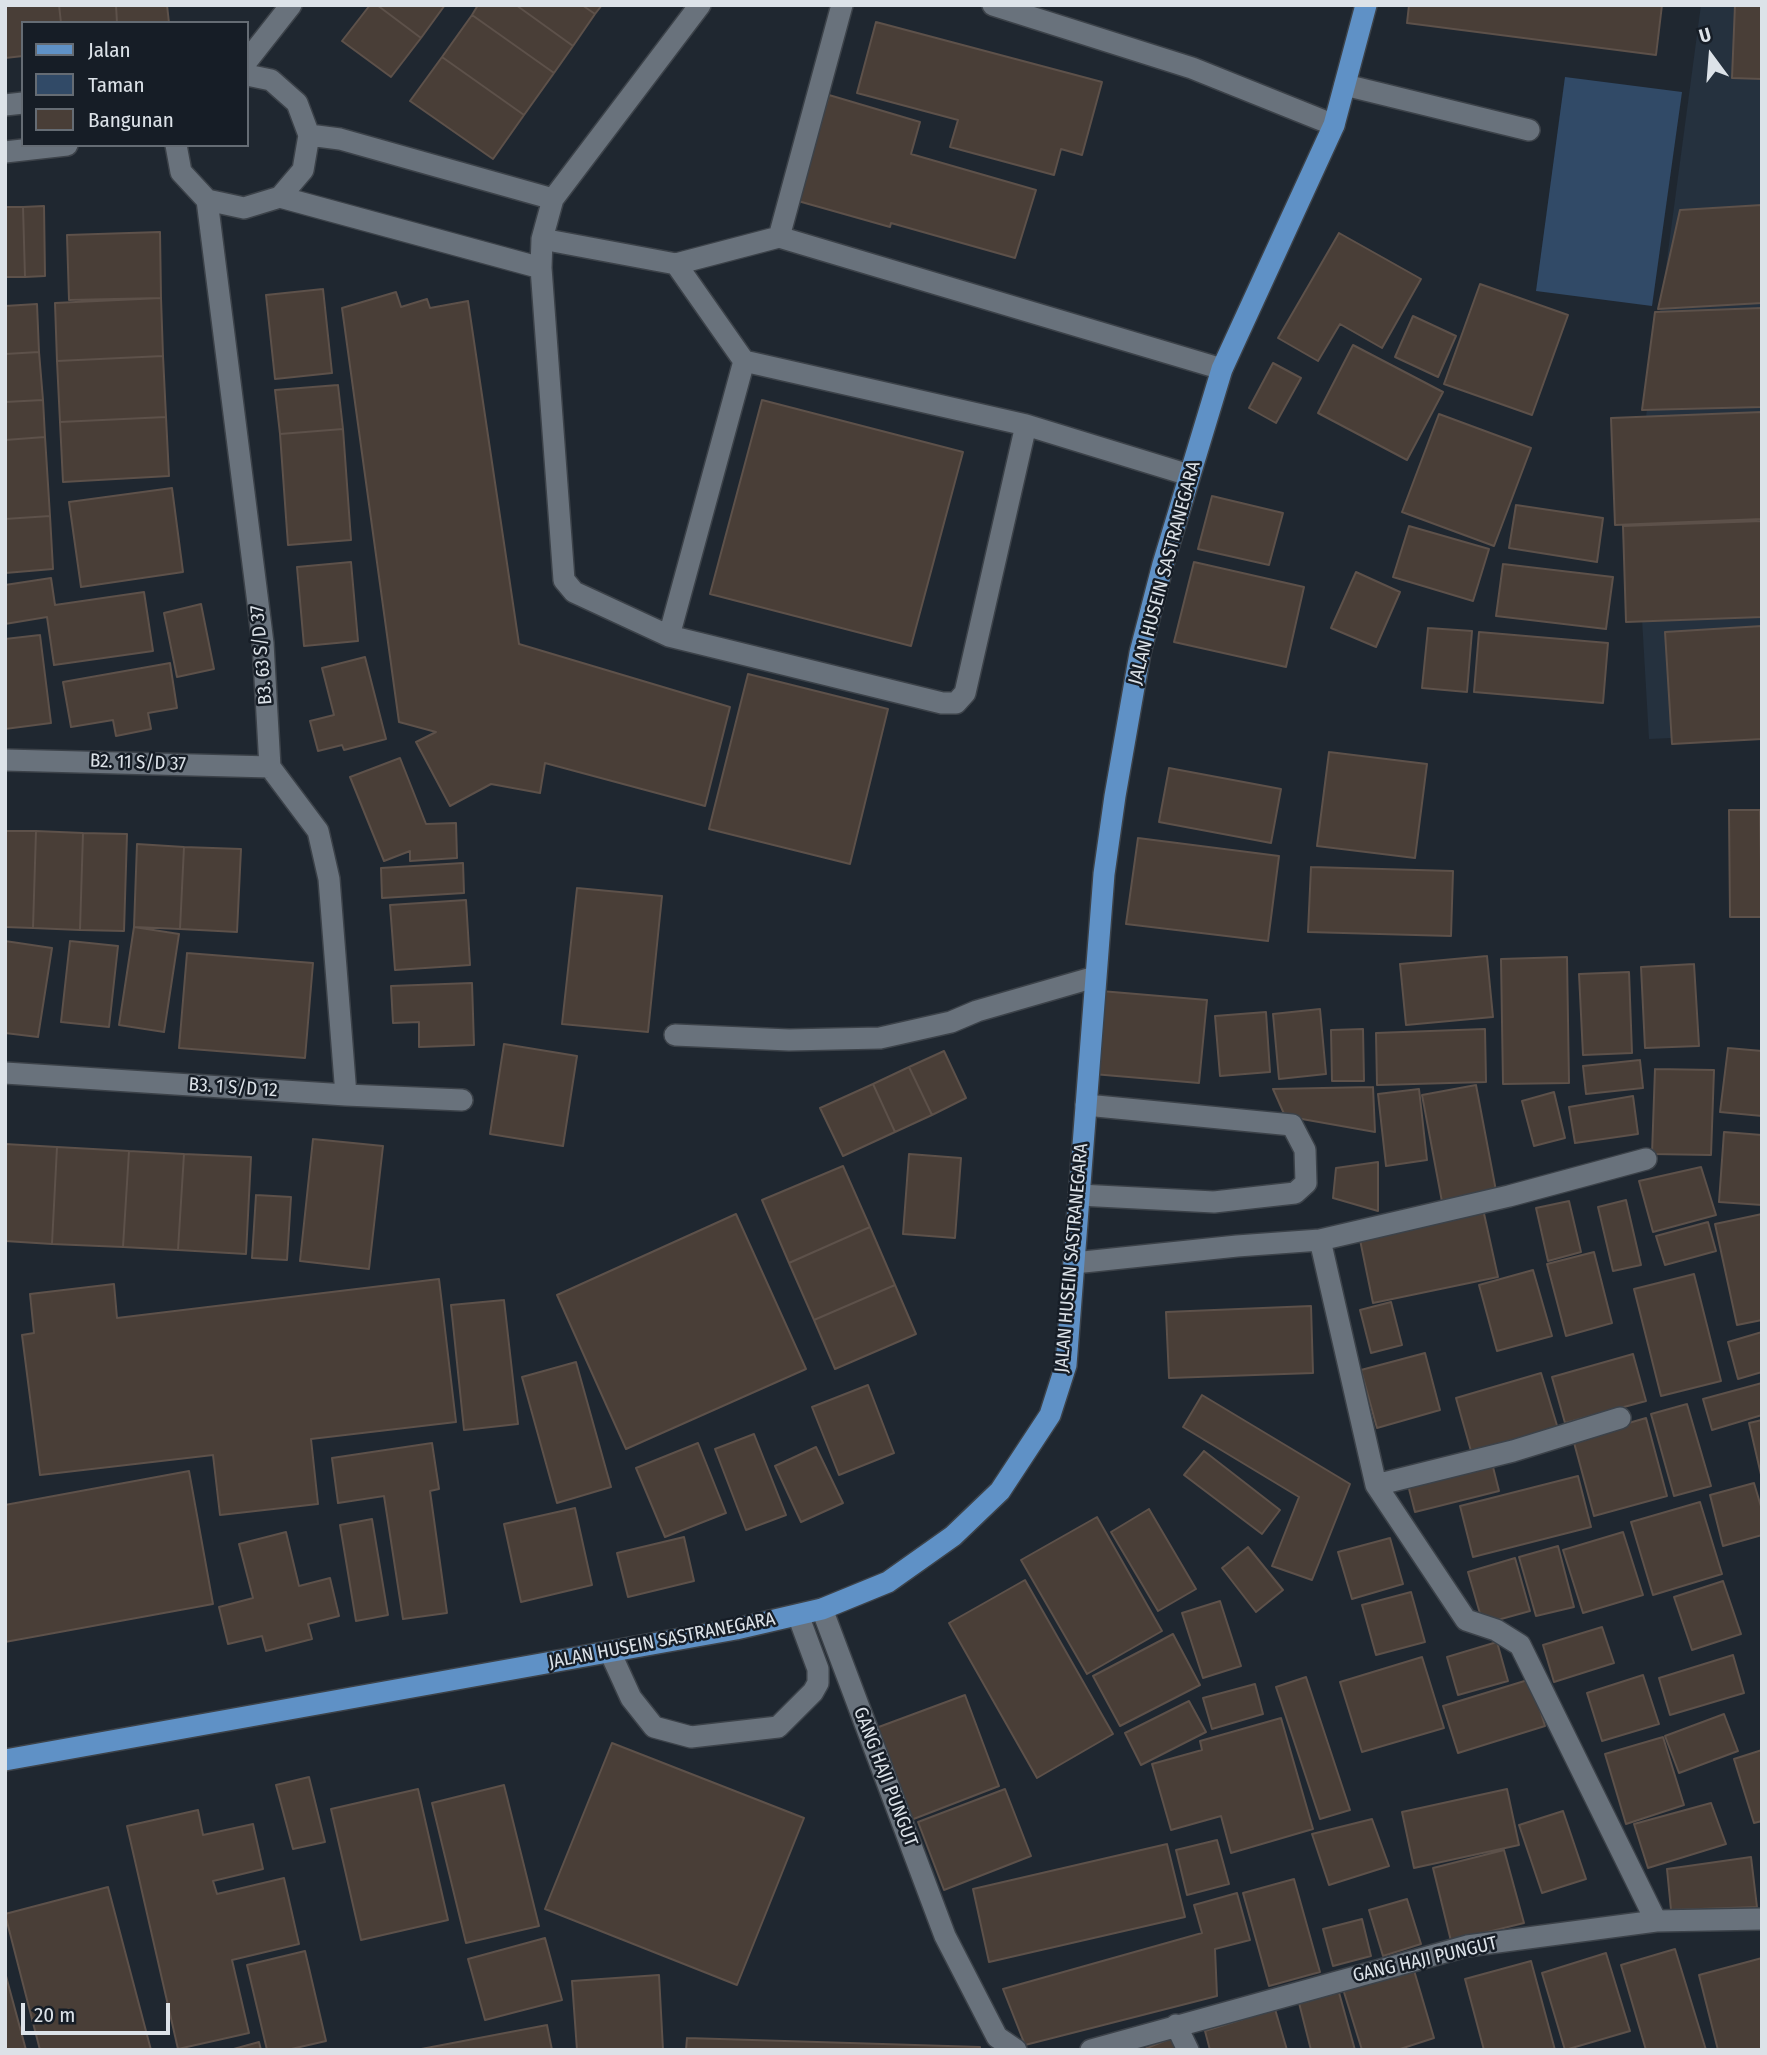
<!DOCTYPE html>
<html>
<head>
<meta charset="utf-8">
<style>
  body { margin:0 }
  #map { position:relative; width:1767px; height:2055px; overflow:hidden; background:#1f2730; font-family:"Fira Sans Condensed",sans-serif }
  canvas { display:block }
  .frame { position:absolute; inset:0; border:7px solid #dce2e8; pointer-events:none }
  .legend { position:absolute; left:21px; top:21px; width:228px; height:126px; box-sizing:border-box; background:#161d26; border:2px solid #656c74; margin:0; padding:9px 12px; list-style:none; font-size:21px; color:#dce2e8 }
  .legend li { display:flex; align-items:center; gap:14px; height:35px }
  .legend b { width:35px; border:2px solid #656c74 }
  .north { position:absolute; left:1676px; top:21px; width:70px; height:70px; -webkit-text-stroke:5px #161d26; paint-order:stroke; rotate:344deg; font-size:19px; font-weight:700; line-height:28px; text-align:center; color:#dce2e8 }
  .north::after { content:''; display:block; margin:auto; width:24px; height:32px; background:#dce2e8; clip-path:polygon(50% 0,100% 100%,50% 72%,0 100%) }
  .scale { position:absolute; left:21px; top:2003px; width:149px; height:32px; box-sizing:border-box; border:4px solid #dce2e8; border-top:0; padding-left:9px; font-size:21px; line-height:24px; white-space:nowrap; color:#dce2e8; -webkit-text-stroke:5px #161d26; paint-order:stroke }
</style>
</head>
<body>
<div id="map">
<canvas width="1767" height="2055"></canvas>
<div class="frame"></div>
<ul class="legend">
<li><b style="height:9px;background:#5f91c6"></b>Jalan</li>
<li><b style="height:19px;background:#314a67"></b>Taman</li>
<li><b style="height:19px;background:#493e37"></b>Bangunan</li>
</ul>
<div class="north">U</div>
<div class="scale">20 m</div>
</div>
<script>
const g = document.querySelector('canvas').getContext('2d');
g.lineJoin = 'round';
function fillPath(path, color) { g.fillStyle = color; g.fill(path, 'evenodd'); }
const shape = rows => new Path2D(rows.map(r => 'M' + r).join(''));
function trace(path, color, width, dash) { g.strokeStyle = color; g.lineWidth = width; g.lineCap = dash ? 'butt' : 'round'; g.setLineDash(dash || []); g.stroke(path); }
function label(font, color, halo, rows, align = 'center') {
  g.font = font + ' "Fira Sans Condensed",sans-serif'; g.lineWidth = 5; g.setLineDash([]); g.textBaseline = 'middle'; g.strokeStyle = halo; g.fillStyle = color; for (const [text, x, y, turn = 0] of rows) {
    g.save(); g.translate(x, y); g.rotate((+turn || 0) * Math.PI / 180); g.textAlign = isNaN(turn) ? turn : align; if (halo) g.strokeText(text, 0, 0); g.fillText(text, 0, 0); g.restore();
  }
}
fillPath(shape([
  [1701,5,1762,5,1762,734,1649,739,1635,499]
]), '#25313e');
fillPath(shape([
  [1565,77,1682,92,1652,306,1536,291]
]), '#314a67');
const building = shape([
  [5,5,59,5,61,23,23,23,23,56,5,58,5,5],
  [59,5,116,5,117,23,61,23,59,5],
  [116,5,167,5,169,23,117,23,116,5],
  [370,5,377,5,421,38,391,77,342,41,370,5],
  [377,5,445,5,421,38,377,5],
  [478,5,516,5,573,46,554,73,472,15,478,5],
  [516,5,582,5,595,14,573,46,516,5],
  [582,5,602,5,595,14,582,5],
  [1409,5,1662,5,1656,55,1407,23,1409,5],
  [1735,5,1762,5,1762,79,1732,78,1735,5],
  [472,15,554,73,524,115,442,57,472,15],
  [876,22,1102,82,1082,155,1061,149,1054,175,950,147,958,120,857,93,876,22],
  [442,57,524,115,493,159,410,101,442,57],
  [829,95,920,122,911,154,1036,190,1015,258,891,223,890,227,798,201,829,95],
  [1762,205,1762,303,1658,309,1680,210,1762,205],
  [44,206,45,276,25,277,23,207,44,206],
  [5,207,23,207,25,277,5,277,5,207],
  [160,232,161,298,69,300,67,235,160,232],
  [1339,233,1421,279,1382,348,1340,324,1318,361,1278,338,1339,233],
  [1480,284,1568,315,1532,415,1444,384,1480,284],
  [323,289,332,373,275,379,266,295,323,289],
  [396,292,401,307,427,299,430,308,468,301,519,644,730,707,705,806,545,763,540,793,491,784,450,806,416,742,436,732,399,722,342,308,396,292],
  [161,298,163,356,57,361,55,303,161,298],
  [37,304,39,352,5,354,5,306,37,304],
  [1762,308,1762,407,1642,410,1655,312,1762,308],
  [1413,316,1456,336,1438,377,1395,357,1413,316],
  [1353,345,1443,392,1407,460,1318,413,1353,345],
  [39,352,43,400,5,402,5,354,39,352],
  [163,356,166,417,60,422,57,361,163,356],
  [1273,363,1301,378,1276,423,1249,408,1273,363],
  [338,385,343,429,280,434,275,390,338,385],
  [43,400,45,437,5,440,5,402,43,400],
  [762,400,963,452,911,646,710,594,762,400],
  [1762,412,1762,519,1615,525,1611,418,1762,412],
  [1439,414,1531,448,1494,546,1402,512,1439,414],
  [166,417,169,476,63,482,60,422,166,417],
  [343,429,351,540,288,545,280,434,343,429],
  [45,437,50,516,5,519,5,440,45,437],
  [172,488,183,572,81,587,69,502,172,488],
  [1212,496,1283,513,1269,565,1198,549,1212,496],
  [1516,505,1603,518,1597,562,1509,548,1516,505],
  [50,516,53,569,5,573,5,519,50,516],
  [1762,521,1762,617,1626,622,1623,526,1762,521],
  [1409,526,1489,549,1473,601,1393,577,1409,526],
  [351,562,358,641,304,646,297,567,351,562],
  [1194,562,1304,587,1286,667,1174,642,1194,562],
  [1503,564,1613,577,1606,629,1496,616,1503,564],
  [1356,572,1400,592,1376,647,1331,628,1356,572],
  [51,578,55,605,144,592,153,651,54,665,47,617,5,624,5,585,51,578],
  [201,604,214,669,177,677,164,613,201,604],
  [1762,626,1762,739,1672,744,1665,632,1762,626],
  [1428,628,1472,631,1467,692,1422,688,1428,628],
  [1479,632,1608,643,1603,703,1474,692,1479,632],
  [40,635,51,723,5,729,5,639,40,635],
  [365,657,386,739,344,750,342,745,318,751,310,721,334,715,322,668,365,657],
  [170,663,177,708,148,713,151,729,116,736,113,720,71,727,63,682,170,663],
  [748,674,888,709,850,864,709,829,748,674],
  [1329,752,1427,764,1415,858,1317,846,1329,752],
  [400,758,426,824,456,823,457,858,410,861,410,851,384,861,350,777,400,758],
  [1169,768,1281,789,1271,843,1159,822,1169,768],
  [1729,810,1760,810,1762,917,1730,917,1729,810],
  [5,831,36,831,33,928,5,927,5,831],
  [36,831,83,833,80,930,33,928,36,831],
  [83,833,127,834,124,931,80,930,83,833],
  [1138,838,1279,856,1268,941,1126,924,1138,838],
  [137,844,184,847,180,929,134,927,137,844],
  [184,847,241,849,237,932,180,929,184,847],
  [463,863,464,893,382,898,381,868,463,863],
  [1311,867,1453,871,1451,936,1308,932,1311,867],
  [577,888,662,896,648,1032,562,1024,577,888],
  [466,900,470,965,395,970,390,905,466,900],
  [134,927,179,934,164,1032,119,1025,134,927],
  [5,941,52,948,38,1037,5,1033,5,941],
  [70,941,118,946,109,1027,61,1022,70,941],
  [187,953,313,963,305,1058,179,1048,187,953],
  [1487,956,1493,1017,1406,1025,1400,964,1487,956],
  [1567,957,1569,1083,1503,1084,1501,959,1567,957],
  [1694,964,1699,1046,1645,1048,1641,967,1694,964],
  [1629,972,1632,1053,1583,1055,1579,974,1629,972],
  [472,983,474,1045,419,1047,419,1022,393,1023,391,986,472,983],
  [1101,991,1207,1000,1199,1083,1093,1074,1101,991],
  [1320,1009,1326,1074,1279,1079,1273,1014,1320,1009],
  [1266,1012,1270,1072,1220,1076,1215,1016,1266,1012],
  [1363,1029,1364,1081,1332,1081,1331,1030,1363,1029],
  [1485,1029,1486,1082,1377,1085,1376,1033,1485,1029],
  [504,1044,577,1056,563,1146,490,1134,504,1044],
  [1728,1048,1762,1051,1762,1116,1720,1112,1728,1048],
  [944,1051,966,1098,932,1115,909,1067,944,1051],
  [1640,1060,1643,1088,1586,1094,1583,1066,1640,1060],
  [909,1067,932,1115,895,1132,873,1084,909,1067],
  [1655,1069,1714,1070,1711,1155,1652,1154,1655,1069],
  [873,1084,895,1132,843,1156,820,1108,873,1084],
  [1476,1085,1497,1196,1443,1207,1422,1095,1476,1085],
  [1373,1087,1375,1132,1285,1116,1273,1089,1373,1087],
  [1419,1089,1427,1160,1386,1166,1378,1094,1419,1089],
  [1554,1092,1565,1138,1534,1146,1522,1101,1554,1092],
  [1633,1096,1638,1134,1575,1143,1569,1107,1633,1096],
  [1724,1132,1762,1135,1762,1205,1719,1202,1724,1132],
  [313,1139,383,1146,369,1269,300,1261,313,1139],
  [5,1144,57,1147,52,1244,5,1241,5,1144],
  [57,1147,129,1151,123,1247,52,1244,57,1147],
  [129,1151,184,1154,178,1250,123,1247,129,1151],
  [184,1154,251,1157,246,1254,178,1250,184,1154],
  [909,1154,961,1158,955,1238,903,1234,909,1154],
  [1378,1162,1378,1211,1333,1198,1336,1168,1378,1162],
  [843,1166,870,1227,789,1263,762,1200,843,1166],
  [1701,1167,1716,1215,1653,1232,1639,1181,1701,1167],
  [256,1195,291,1197,287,1260,252,1258,256,1195],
  [1626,1200,1641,1265,1613,1271,1598,1207,1626,1200],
  [1569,1201,1581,1252,1548,1261,1536,1208,1569,1201],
  [1483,1209,1498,1277,1373,1303,1359,1235,1483,1209],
  [736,1214,806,1369,626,1449,557,1295,736,1214],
  [1762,1214,1762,1320,1737,1325,1715,1224,1762,1214],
  [1708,1222,1716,1251,1665,1265,1656,1236,1708,1222],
  [870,1227,895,1285,814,1320,789,1263,870,1227],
  [1594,1252,1612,1323,1566,1336,1547,1264,1594,1252],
  [1533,1270,1552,1336,1497,1351,1479,1285,1533,1270],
  [1694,1274,1721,1381,1661,1396,1634,1289,1694,1274],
  [439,1279,456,1422,311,1439,318,1504,220,1515,213,1455,40,1475,22,1335,34,1333,30,1294,114,1284,117,1318,439,1279],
  [895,1285,916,1334,835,1369,814,1320,895,1285],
  [504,1300,518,1424,464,1430,451,1305,504,1300],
  [1391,1302,1402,1345,1371,1353,1360,1310,1391,1302],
  [1311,1306,1313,1373,1169,1378,1166,1312,1311,1306],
  [1762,1332,1762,1372,1738,1379,1728,1342,1762,1332],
  [1425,1353,1440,1410,1377,1428,1361,1370,1425,1353],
  [1633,1354,1646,1401,1565,1423,1552,1377,1633,1354],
  [576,1362,611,1487,557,1503,522,1377,576,1362],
  [1541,1373,1559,1432,1473,1458,1456,1398,1541,1373],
  [1762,1383,1762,1415,1712,1430,1703,1399,1762,1383],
  [868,1385,894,1453,839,1475,812,1407,868,1385],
  [1202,1395,1350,1484,1312,1580,1272,1566,1299,1497,1183,1427,1202,1395],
  [1687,1404,1711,1486,1674,1496,1651,1414,1687,1404],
  [1646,1418,1667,1496,1594,1516,1573,1439,1646,1418],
  [1762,1420,1762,1479,1749,1423,1762,1420],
  [754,1434,786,1515,746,1530,715,1449,754,1434],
  [432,1443,439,1489,430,1491,447,1613,403,1619,384,1496,338,1503,332,1458,432,1443],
  [698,1443,726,1513,665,1537,636,1468,698,1443],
  [816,1447,843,1503,801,1522,775,1466,816,1447],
  [1204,1451,1280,1510,1262,1534,1184,1475,1204,1451],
  [1492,1463,1499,1491,1415,1512,1408,1485,1492,1463],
  [189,1471,213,1604,5,1642,5,1505,189,1471],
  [1578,1476,1591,1527,1473,1557,1460,1506,1578,1476],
  [1754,1483,1762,1510,1762,1535,1723,1546,1710,1495,1754,1483],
  [1700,1502,1722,1574,1653,1595,1631,1522,1700,1502],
  [575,1508,592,1585,521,1602,504,1524,575,1508],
  [1149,1509,1196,1589,1158,1611,1111,1532,1149,1509],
  [1097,1517,1162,1631,1087,1674,1021,1560,1097,1517],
  [372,1519,388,1615,356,1621,340,1525,372,1519],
  [286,1532,299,1586,330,1578,339,1616,308,1624,312,1639,266,1651,262,1636,228,1644,219,1607,253,1598,239,1544,286,1532],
  [1623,1532,1643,1595,1583,1613,1563,1550,1623,1532],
  [684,1537,694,1581,628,1597,617,1553,684,1537],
  [1390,1538,1403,1584,1352,1599,1338,1552,1390,1538],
  [1558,1546,1574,1607,1536,1616,1519,1557,1558,1546],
  [1248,1547,1283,1590,1256,1612,1222,1568,1248,1547],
  [1515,1558,1530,1611,1483,1624,1468,1572,1515,1558],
  [1025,1580,1113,1734,1037,1778,949,1623,1025,1580],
  [1723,1581,1741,1634,1692,1650,1674,1597,1723,1581],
  [1411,1592,1425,1642,1376,1655,1362,1605,1411,1592],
  [1220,1601,1241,1666,1203,1678,1182,1613,1220,1601],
  [1602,1627,1614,1663,1554,1682,1543,1645,1602,1627],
  [1173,1634,1200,1685,1120,1726,1093,1676,1173,1634],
  [1497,1642,1508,1681,1458,1695,1447,1657,1497,1642],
  [1733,1655,1744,1693,1670,1715,1659,1678,1733,1655],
  [1422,1657,1444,1728,1362,1752,1340,1682,1422,1657],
  [1643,1675,1659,1724,1602,1741,1587,1693,1643,1675],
  [1306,1677,1350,1810,1320,1819,1276,1687,1306,1677],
  [1531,1679,1545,1726,1458,1753,1443,1706,1531,1679],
  [1255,1684,1263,1714,1212,1729,1203,1698,1255,1684],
  [965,1695,999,1786,911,1820,876,1728,965,1695],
  [1189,1701,1206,1732,1141,1765,1125,1733,1189,1701],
  [1724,1714,1738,1751,1679,1773,1665,1736,1724,1714],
  [1281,1718,1313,1829,1231,1853,1221,1816,1171,1830,1152,1764,1202,1750,1200,1741,1281,1718],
  [1663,1737,1684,1805,1626,1824,1605,1754,1663,1737],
  [612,1743,804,1818,737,1985,545,1909,612,1743],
  [1762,1750,1762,1821,1754,1823,1734,1759,1762,1750],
  [309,1777,325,1842,293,1849,276,1785,309,1777],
  [504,1785,539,1926,466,1943,432,1803,504,1785],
  [418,1789,448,1920,361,1940,331,1809,418,1789],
  [1005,1789,1031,1856,944,1890,918,1822,1005,1789],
  [1507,1789,1519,1845,1414,1868,1402,1812,1507,1789],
  [1711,1803,1726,1844,1648,1868,1634,1824,1711,1803],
  [198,1810,203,1835,253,1824,263,1869,213,1881,217,1894,284,1878,299,1944,232,1960,249,2033,178,2049,127,1826,198,1810],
  [1563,1811,1586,1879,1542,1893,1519,1825,1563,1811],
  [1372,1819,1389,1866,1329,1885,1312,1834,1372,1819],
  [1217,1840,1229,1884,1187,1895,1176,1850,1217,1840],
  [1167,1844,1185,1917,989,1962,973,1889,1167,1844],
  [1504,1850,1524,1923,1451,1941,1433,1868,1504,1850],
  [1751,1857,1757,1907,1671,1910,1667,1869,1751,1857],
  [1294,1879,1320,1972,1269,1986,1243,1893,1294,1879],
  [108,1887,151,2050,40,2050,5,1914,108,1887],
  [1237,1893,1250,1940,1215,1949,1217,1996,1025,2045,1003,1989,1202,1933,1194,1905,1237,1893],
  [1407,1899,1421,1944,1383,1956,1369,1910,1407,1899],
  [1362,1919,1371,1956,1333,1966,1323,1929,1362,1919],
  [545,1938,562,2000,485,2020,468,1959,545,1938],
  [1675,1949,1706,2050,1646,2050,1621,1965,1675,1949],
  [305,1951,326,2041,287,2050,267,2050,247,1965,305,1951],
  [1606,1953,1630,2031,1565,2050,1542,1973,1606,1953],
  [1762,1958,1762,2050,1718,2050,1699,1975,1762,1958],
  [1531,1961,1555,2050,1484,2050,1465,1979,1531,1961],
  [1413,1967,1434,2038,1397,2050,1362,2050,1343,1989,1413,1967],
  [659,1975,663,2050,577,2050,572,1981,659,1975],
  [6,1976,26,2050,5,2050,6,1976],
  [1338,1989,1355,2050,1311,2050,1298,1999,1338,1989],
  [1275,2009,1287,2050,1210,2050,1205,2031,1275,2009],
  [547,2025,552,2050,416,2050,547,2025],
  [1174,2037,1180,2050,1142,2050,1174,2037],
  [687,2038,980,2047,980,2050,686,2050,687,2038],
  [259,2042,261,2050,230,2050,259,2042]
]);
fillPath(building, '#493e37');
trace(building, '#5d514a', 2);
const minor = shape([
  [993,5,1192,68,1334,125],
  [247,61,291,5],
  [1345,85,1529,130],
  [5,105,23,103],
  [309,135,340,139,553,199],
  [176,145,181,172,207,200,244,208,280,197,303,170,309,135,297,103,271,80,247,75],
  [5,152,67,145],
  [280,197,541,268],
  [207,200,263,643,270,767,318,831,329,879,346,1095],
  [779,237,842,5],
  [542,239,553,199,700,5],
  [676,264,542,239,541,268,564,580,574,592,669,636,942,703,956,703,965,693,1026,425],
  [1189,475,1026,425,744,361,676,264,779,237,1222,369],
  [669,636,744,361],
  [5,760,270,767],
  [675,1035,789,1040,880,1038,951,1022,977,1011,1095,977],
  [5,1073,346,1095,462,1100],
  [1079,1195,1214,1202,1295,1193,1306,1183,1305,1150,1292,1125,1086,1105],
  [1320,1240,1376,1485,1466,1620,1496,1630,1520,1645,1656,1921],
  [1074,1263,1237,1246,1320,1240,1509,1196,1646,1159],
  [1376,1485,1513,1451,1620,1418],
  [822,1609,945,1936,997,2037,1016,2050],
  [610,1652,631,1698,654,1727,691,1737,778,1727,813,1692,818,1683,818,1669,798,1615],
  [1176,2025,1188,2050],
  [1091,2050,1467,1946,1656,1921,1762,1919]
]);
const major = shape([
  [5,1760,736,1629,822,1609,888,1582,953,1536,1000,1491,1050,1415,1066,1365,1104,874,1115,796,1140,653,1163,564,1222,369,1334,125,1366,5]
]);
trace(minor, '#3c4249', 24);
trace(major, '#3c4249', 24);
trace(minor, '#69727c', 21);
trace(major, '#5f91c6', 21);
label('19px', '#dce2e8', '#161d26', [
  ["JALAN HUSEIN SASTRANEGARA",1165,573,-75],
  ["B3. 63 S/D 37",262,655,-95],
  ["B2. 11 S/D 37",138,763,2],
  ["B3. 1 S/D 12",233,1088,4],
  ["JALAN HUSEIN SASTRANEGARA",1072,1258,-85],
  ["JALAN HUSEIN SASTRANEGARA",662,1641,-11],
  ["GANG HAJI PUNGUT",885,1777,69],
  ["GANG HAJI PUNGUT",1425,1960,-13]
]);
</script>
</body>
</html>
